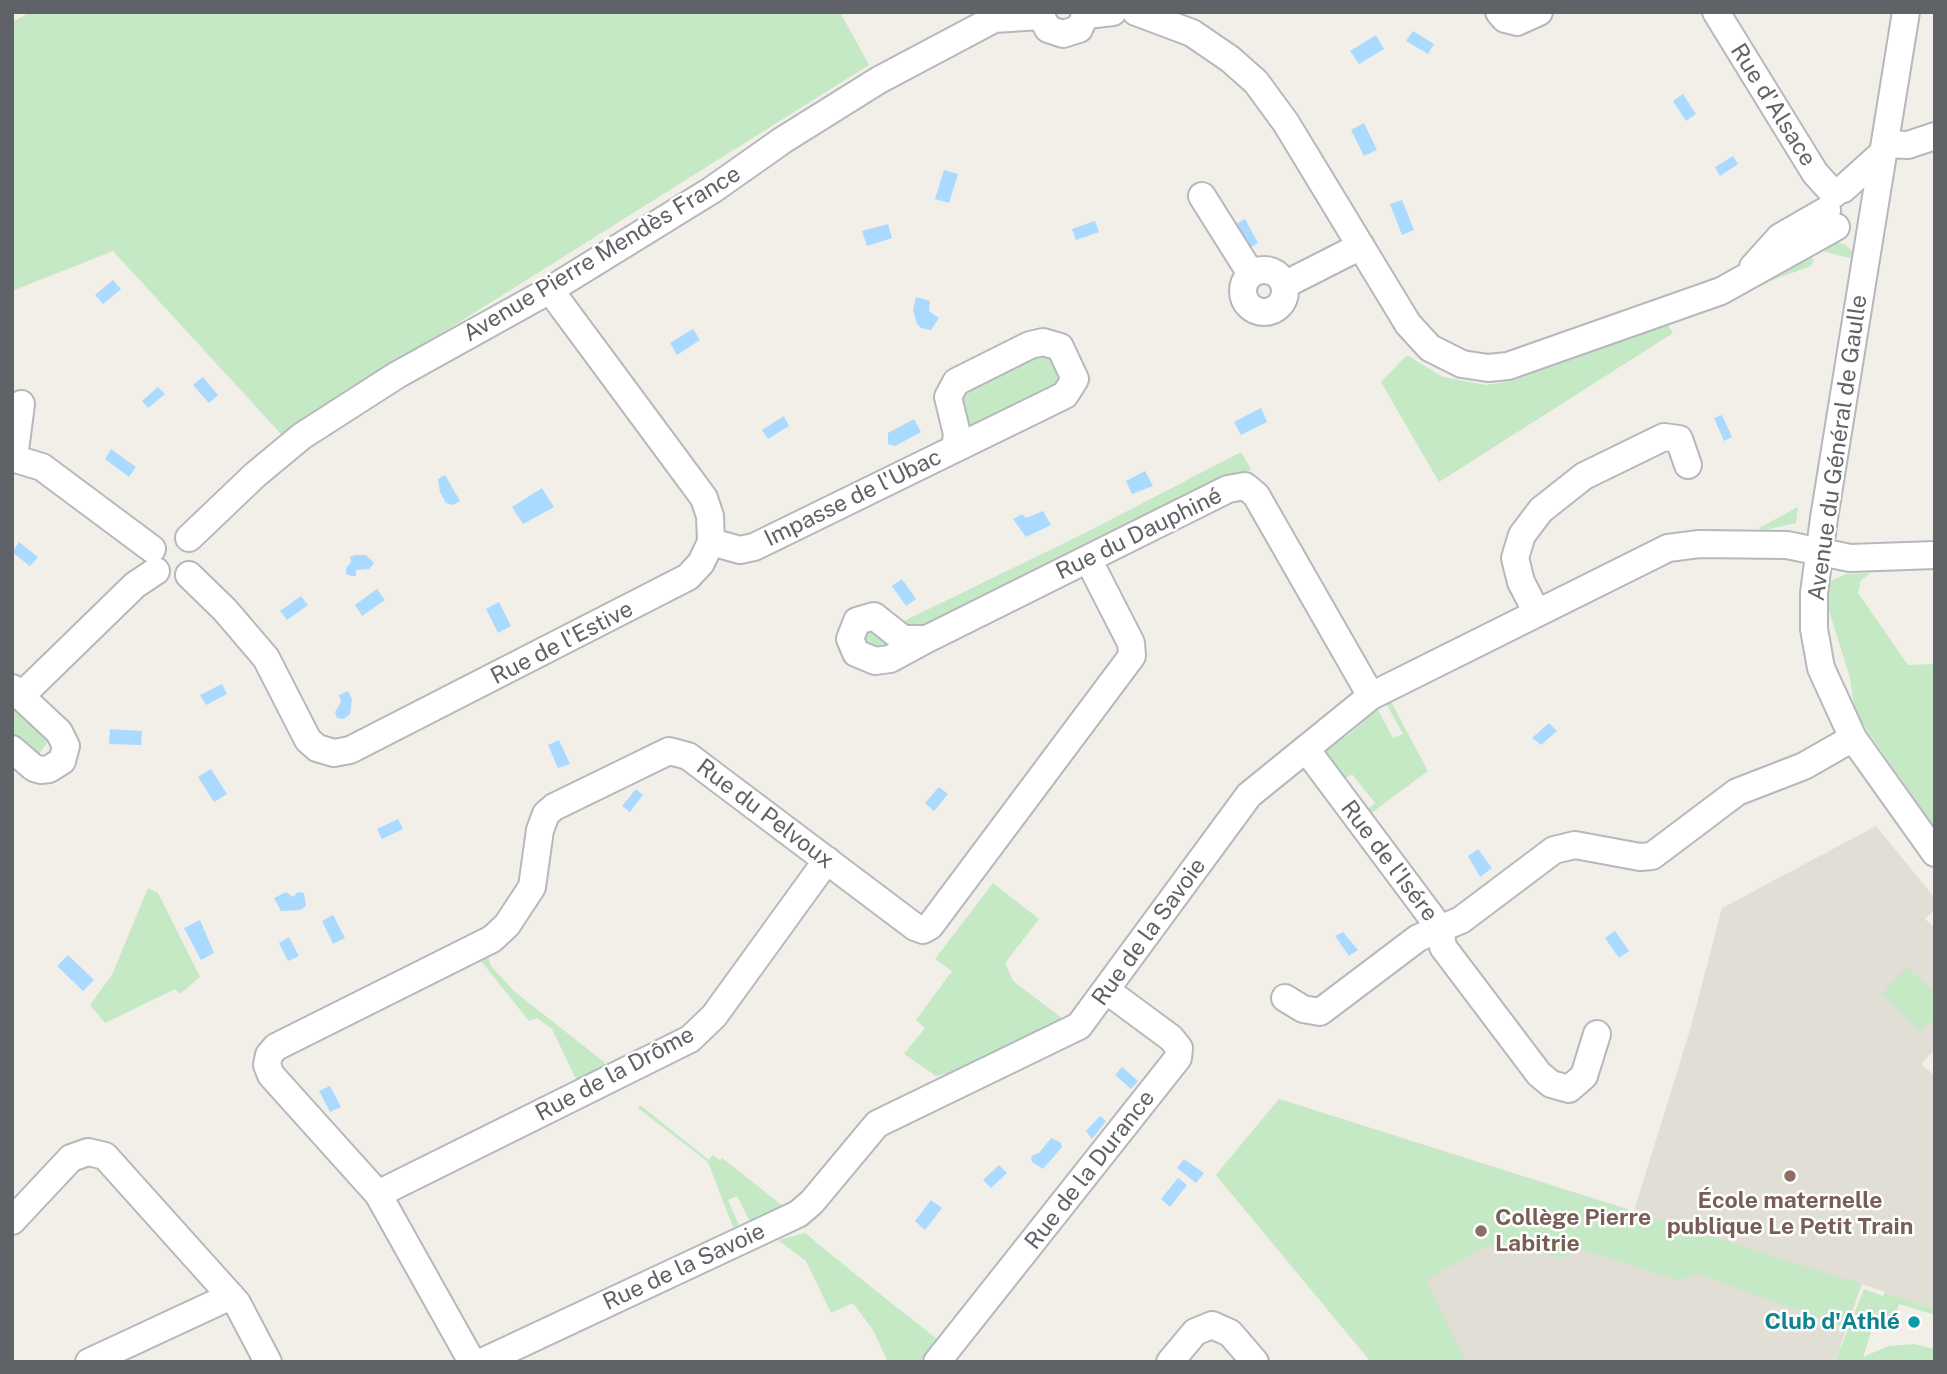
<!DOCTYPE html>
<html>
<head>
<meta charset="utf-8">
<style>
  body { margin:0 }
  #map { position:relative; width:1947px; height:1374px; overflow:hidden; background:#f1efe8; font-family:"Public Sans",sans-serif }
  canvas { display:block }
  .frame { position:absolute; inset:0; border:14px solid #5f6368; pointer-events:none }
</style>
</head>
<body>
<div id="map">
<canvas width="1947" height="1374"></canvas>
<div class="frame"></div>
</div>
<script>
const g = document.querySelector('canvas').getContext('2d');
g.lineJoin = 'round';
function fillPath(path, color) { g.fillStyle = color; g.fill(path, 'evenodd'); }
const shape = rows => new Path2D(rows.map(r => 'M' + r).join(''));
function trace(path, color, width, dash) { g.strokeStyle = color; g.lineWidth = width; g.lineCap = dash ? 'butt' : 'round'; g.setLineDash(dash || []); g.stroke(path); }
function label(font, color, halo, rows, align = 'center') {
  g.font = font + ' "Public Sans",sans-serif'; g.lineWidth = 5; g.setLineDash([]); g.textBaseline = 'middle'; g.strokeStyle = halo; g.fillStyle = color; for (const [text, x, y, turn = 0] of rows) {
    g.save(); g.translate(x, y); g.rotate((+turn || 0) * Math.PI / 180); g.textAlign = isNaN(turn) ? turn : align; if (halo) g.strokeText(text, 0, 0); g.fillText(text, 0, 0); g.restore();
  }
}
fillPath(shape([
  [1876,826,1935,898,1935,909,1925,919,1935,928,1935,1049,1921,1064,1935,1076,1935,1309,1862,1284,1835,1362,1371,1362,1216,1175,1279,1099,1634,1211,1690,1030,1722,908]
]), '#e1ded6');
fillPath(shape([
  [31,12,840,12,869,65,281,434,113,251,12,291,12,22],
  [1830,240,1846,245,1855,254,1849,258,1819,250],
  [1806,252,1814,260,1811,266,1748,289],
  [1668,324,1673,333,1439,482,1381,382,1407,355,1443,377,1486,385,1511,381],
  [1031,353,1052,353,1065,374,1051,394,1045,389,994,414,994,422,971,427,961,421,958,395],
  [1241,452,1251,469,1196,496,1191,492,1136,519,1135,527,1033,578,1026,574,972,601,971,609,916,631,900,623,1087,532],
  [1798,507,1796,523,1760,531,1759,528],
  [1871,573,1861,580,1858,593,1908,665,1935,664,1935,828,1855,713,1850,678,1827,604,1831,581,1846,574],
  [868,624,889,643,889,647,872,653,858,632],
  [12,698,52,736,39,754,29,756,12,741],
  [1389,698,1428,771,1366,817,1363,813,1375,803,1352,774,1340,782,1324,759,1323,749,1340,733,1345,738,1368,718,1364,713,1377,708,1393,738,1403,734,1384,700],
  [993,883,1039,919,1005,963,1013,981,1063,1019,949,1073,936,1076,904,1054,925,1028,916,1020,952,971,935,959],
  [148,888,158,893,200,977,180,994,175,989,105,1023,90,1005,112,975],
  [488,956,491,966,515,992,604,1062,607,1068,577,1081,552,1029,537,1018,529,1021,481,961],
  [1907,967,1935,994,1935,1017,1921,1031,1882,994],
  [1279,1099,1861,1284,1846,1328,1699,1274,1677,1280,1583,1250,1560,1258,1507,1243,1486,1246,1426,1280,1466,1362,1371,1362,1216,1175],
  [640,1105,709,1160,713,1155,720,1161,722,1158,783,1206,750,1222,737,1196,728,1200,739,1225,733,1227,708,1162,638,1108],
  [805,1233,876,1291,942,1343,919,1362,888,1362,873,1330,853,1303,831,1313,806,1261,778,1240],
  [1864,1289,1883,1296,1885,1292,1935,1309,1935,1315,1899,1304,1891,1329,1874,1323,1863,1357,1889,1346,1914,1344,1935,1349,1935,1362,1835,1362]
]), '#c5e8c5');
fillPath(shape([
  [1413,31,1434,44,1428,54,1406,41],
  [1376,35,1384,49,1359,64,1350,51],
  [1683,94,1696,114,1686,121,1673,101],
  [1364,123,1377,150,1364,156,1351,130],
  [1733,156,1738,164,1720,176,1715,167],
  [944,170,958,174,949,203,935,199],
  [1402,200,1414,230,1402,235,1390,204],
  [1245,219,1258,243,1248,249,1234,225],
  [1095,221,1099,232,1076,240,1072,229],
  [888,224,892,238,867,246,862,231],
  [113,280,121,289,103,304,95,295],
  [916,297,930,301,929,311,939,318,931,330,921,328,917,324,913,310],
  [693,329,700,340,677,355,670,343],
  [203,377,218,395,209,403,193,385],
  [158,387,165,394,148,408,142,401],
  [1261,408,1267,422,1241,435,1234,422],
  [1722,415,1732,437,1724,441,1714,418],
  [784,416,789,426,768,439,762,430],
  [914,419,921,432,895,446,888,444,888,433],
  [111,449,136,467,129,477,105,459],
  [1145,471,1153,486,1132,494,1126,481],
  [445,475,460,501,453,505,446,503,440,492,438,479],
  [542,488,554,507,523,524,512,507],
  [1043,511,1051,525,1026,537,1013,519,1022,514,1026,518],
  [19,542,38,557,30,566,12,552],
  [355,555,366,555,374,563,369,569,356,570,356,576,351,576,346,574,346,568,351,562,350,557],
  [902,579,916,599,906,606,892,586],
  [377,589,385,600,362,616,355,605],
  [301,596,308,605,287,620,280,611],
  [499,602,511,626,498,633,486,609],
  [222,684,227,694,206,705,200,695],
  [348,691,352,699,350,714,344,719,337,718,335,712,341,702,339,695],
  [1549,723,1557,731,1541,745,1532,738],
  [110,729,142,731,141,745,109,744],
  [559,740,570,764,558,768,548,745],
  [211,769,227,794,214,802,198,777],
  [939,787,948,794,934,811,925,803],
  [636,789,643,795,630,812,622,806],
  [398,819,403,829,382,839,377,829],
  [1478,849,1492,868,1480,877,1468,856],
  [286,892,293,897,298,892,304,893,306,906,300,910,281,911,274,898],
  [333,915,345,938,333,944,322,921],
  [200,920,214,953,201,960,184,928],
  [1615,931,1629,951,1619,958,1605,938],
  [1343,932,1358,950,1349,956,1335,936],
  [289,937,299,956,288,961,279,943],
  [68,955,94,980,83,991,57,966],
  [1122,1067,1138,1081,1131,1089,1115,1075],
  [330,1086,341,1107,330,1112,319,1091],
  [1100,1116,1106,1121,1092,1139,1086,1131],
  [1051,1138,1060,1142,1062,1147,1043,1169,1032,1162,1031,1156,1039,1153],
  [1184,1159,1204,1173,1196,1183,1177,1168],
  [999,1165,1007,1173,991,1188,983,1180],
  [1178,1178,1187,1185,1170,1207,1161,1199],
  [931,1200,942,1208,925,1230,915,1221]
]), '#aadaff');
const minor = shape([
  [1039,12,1048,29,1063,34,1079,29,1087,12],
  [1136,12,1192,33,1230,59,1256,82,1286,123,1408,324,1430,348,1462,364,1488,368,1508,366,1721,291,1836,227],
  [1499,12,1505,19,1517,22,1539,12],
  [1716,12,1815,173,1834,194],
  [1906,12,1824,518,1814,593,1814,629,1821,668,1853,738,1935,853],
  [1087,15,1113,12],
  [1885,144,1908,145,1935,136],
  [1843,189,1884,152],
  [1202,196,1251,274],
  [1753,267,1780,237,1827,210],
  '1243 291a21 21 0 1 1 42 0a21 21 0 1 1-42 0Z',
  [1284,285,1361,246],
  [12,458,42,467,152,549],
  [14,458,21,404],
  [189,538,255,475,302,436,397,375,550,290,712,190,783,140,879,80,994,19,1040,16],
  [711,542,740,550,754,547,1065,395,1075,379,1060,347,1043,342,1030,345,956,382,948,397,957,434,955,448],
  [189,575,225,610,266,658,308,740,317,748,334,753,350,750,688,577,701,563,711,542,710,516,704,498,550,290],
  [1537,613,1521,582,1515,558,1522,535,1541,510,1584,476,1664,437,1679,439,1688,465],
  [927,639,890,659,875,661,856,653,850,639,857,621,874,616,903,639,927,639,1228,489,1245,486,1256,495,1371,696],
  [12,688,59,732,66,746,62,761,49,769,41,770,34,768,12,749],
  [21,696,135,585,156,571],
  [1306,749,1430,915,1440,929,1443,947,1539,1074,1551,1084,1569,1089,1584,1076,1597,1034],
  [1285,998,1303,1009,1320,1012,1418,938,1461,920,1554,850,1575,845,1640,857,1652,856,1737,792,1804,766,1853,738],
  [378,1194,690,1039,714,1016,827,860],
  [12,1221,71,1158,88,1152,105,1156,237,1303,268,1362],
  [89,1362,231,1296],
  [472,1362,378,1194,271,1075,267,1065,269,1055,276,1047,492,939,507,925,532,887,540,830,546,814,554,807,669,751,688,756,915,927,923,930,930,926,1132,656,1131,643,1088,559],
  [482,1362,798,1214,812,1202,877,1124,1079,1026,1249,795,1371,696,1668,548,1699,544,1787,545,1850,558,1935,555],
  [937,1362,1178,1058,1179,1048,1171,1038,1106,990],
  [1170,1362,1195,1332,1212,1325,1230,1333,1255,1362]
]);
trace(minor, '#b5b8bc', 30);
trace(minor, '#fff', 26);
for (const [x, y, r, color] of [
  [1790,1176,7,"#8d6e63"],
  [1481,1231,7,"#8d6e63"],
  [1914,1322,7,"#0f9aa8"]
]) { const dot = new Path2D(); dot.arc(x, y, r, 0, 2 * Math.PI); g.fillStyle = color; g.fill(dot); trace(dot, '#fff', 2.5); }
label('23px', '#5f6368', '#fff', [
  ["Rue d'Alsace",1773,105,58],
  ["Avenue Pierre Mendès France",602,254,-31],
  ["Avenue du Général de Gaulle",1838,448,-82],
  ["Impasse de l'Ubac",853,498,-26],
  ["Rue du Dauphiné",1139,534,-26],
  ["Rue de l'Estive",562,643,-27],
  ["Rue du Pelvoux",765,814,37],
  ["Rue de l'Isére",1389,861,53],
  ["Rue de la Savoie",1149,932,-54],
  ["Rue de la Drôme",615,1074,-28],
  ["Rue de la Durance",1090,1170,-52],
  ["Rue de la Savoie",684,1267,-25]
]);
label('bold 23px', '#785e54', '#fff', [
  ["École maternelle",1790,1201],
  ["publique Le Petit Train",1790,1227],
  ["Collège Pierre",1495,1218,"left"],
  ["Labitrie",1495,1244,"left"]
]);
label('bold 23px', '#0d838f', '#fff', [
  ["Club d'Athlé",1900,1322]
], 'right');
</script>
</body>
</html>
